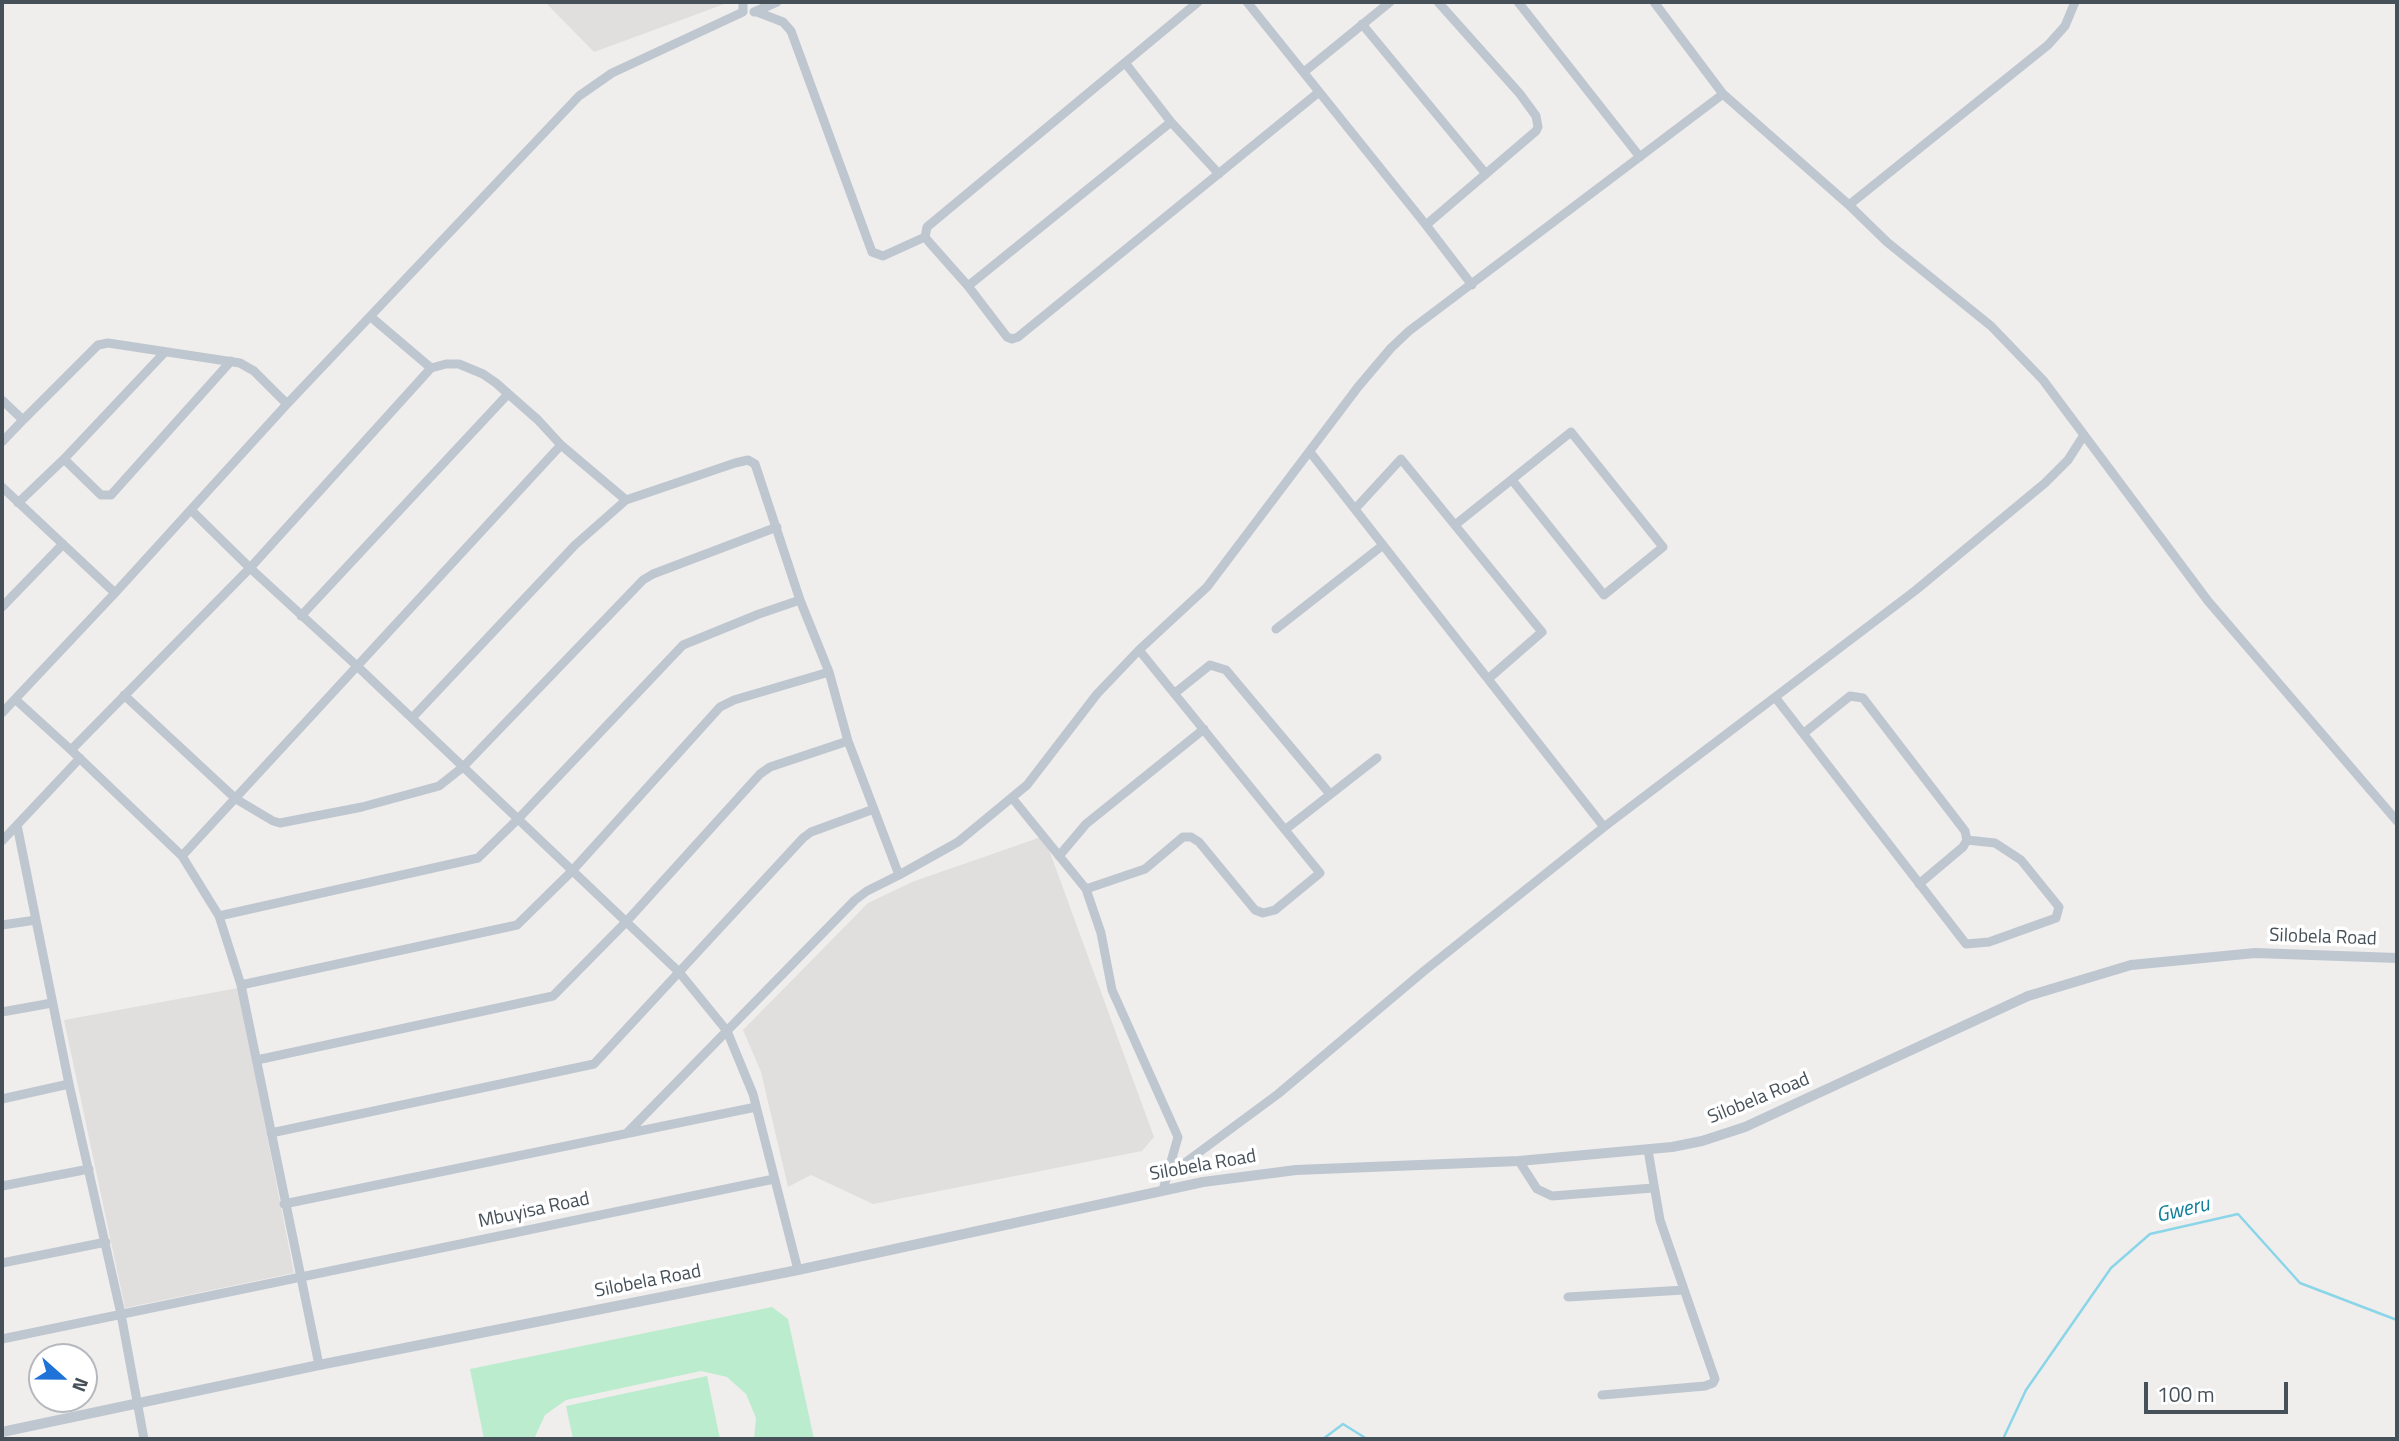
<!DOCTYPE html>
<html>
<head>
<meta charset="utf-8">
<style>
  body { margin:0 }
  #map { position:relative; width:2399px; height:1441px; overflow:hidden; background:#f0eded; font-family:"Titillium Web",sans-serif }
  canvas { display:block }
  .frame { position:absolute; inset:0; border:4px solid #465059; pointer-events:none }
  .north { position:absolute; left:28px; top:1343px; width:70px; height:70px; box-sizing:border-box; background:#fff; border:2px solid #b5b9bd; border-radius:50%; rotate:111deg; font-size:19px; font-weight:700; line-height:28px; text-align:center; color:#465059 }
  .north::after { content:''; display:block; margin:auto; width:24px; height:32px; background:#1f72d7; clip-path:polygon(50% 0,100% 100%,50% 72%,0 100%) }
  .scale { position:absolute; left:2144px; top:1382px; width:144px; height:32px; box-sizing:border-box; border:4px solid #465059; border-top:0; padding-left:9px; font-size:21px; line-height:24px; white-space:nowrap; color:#465059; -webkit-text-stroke:5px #fff; paint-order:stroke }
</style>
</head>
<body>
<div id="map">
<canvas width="2399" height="1441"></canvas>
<div class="frame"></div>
<div class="north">N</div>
<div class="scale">100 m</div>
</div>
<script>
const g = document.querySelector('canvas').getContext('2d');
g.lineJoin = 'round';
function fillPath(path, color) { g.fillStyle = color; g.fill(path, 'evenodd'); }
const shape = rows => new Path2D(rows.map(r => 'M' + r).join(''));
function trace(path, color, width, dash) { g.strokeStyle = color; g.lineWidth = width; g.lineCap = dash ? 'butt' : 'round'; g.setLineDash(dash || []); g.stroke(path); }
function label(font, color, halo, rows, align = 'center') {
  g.font = font + ' "Titillium Web",sans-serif'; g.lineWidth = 7; g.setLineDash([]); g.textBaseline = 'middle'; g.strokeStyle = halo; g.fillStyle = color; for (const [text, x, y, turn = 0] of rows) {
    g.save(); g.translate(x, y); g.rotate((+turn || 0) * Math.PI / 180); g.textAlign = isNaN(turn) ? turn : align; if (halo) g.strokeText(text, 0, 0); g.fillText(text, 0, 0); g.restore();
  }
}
fillPath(shape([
  [545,2,730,2,594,52],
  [1044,836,1154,1137,1142,1151,873,1204,811,1175,788,1187,761,1072,743,1030,868,903,912,882],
  [238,988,294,1273,125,1308,64,1020]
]), '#e1dede');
fillPath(shape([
  [772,1307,788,1319,814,1439,754,1439,756,1418,746,1394,727,1377,701,1371,566,1400,545,1415,534,1439,484,1439,470,1369],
  [707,1376,720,1439,573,1439,566,1406]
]), '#bcecce');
trace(shape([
  [1323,1439,1343,1424,1367,1439],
  [2003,1439,2026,1390,2111,1268,2150,1234,2238,1214,2300,1283,2397,1320]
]), '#8ad6e8', 2.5);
trace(shape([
  [1198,2,927,227,925,237,929,242,968,286,1007,337,1012,339,1018,337,1319,92],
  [1247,2,1426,225,1472,285],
  [1518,2,1640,157],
  [1654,2,1723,94,1849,205,1887,242,1991,326,2043,380,2208,601,2397,821],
  [754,12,777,2],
  [757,12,783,22,791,31,872,252,883,256,925,237],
  [1362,24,1486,174],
  [1126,64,1171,122,1219,174],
  [1304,72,1390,2],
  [1849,205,2048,45,2065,26,2075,2],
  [1426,225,1536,131,1538,127,1536,116,1520,94,1438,2],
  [968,286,1171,122],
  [371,317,431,368,446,364,459,364,483,374,496,383,538,420,561,445,626,500],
  [2,400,23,420,2,442],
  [23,420,98,345,108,343,240,363,254,371,287,404],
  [1310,452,1604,827],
  [64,459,101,495,111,495,231,361],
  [2,487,115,593],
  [18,503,64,459,164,353],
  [1355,509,1401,459,1542,632,1488,679],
  [191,510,250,568,357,666,679,972,727,1031,753,1094,798,1270],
  [1455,525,1571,432,1663,547,1604,595,1512,480],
  [2,607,63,544],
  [301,616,508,394],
  [1276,629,1383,545],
  [1175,693,1210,665,1226,670,1330,794],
  [124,695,236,799,273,821,280,823,362,807,439,786,463,767,643,580,653,574,777,527],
  [1775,697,1966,944,1989,942,2056,918,2059,907,2021,860,1995,843,1967,840],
  [15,699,71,750,250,568,431,368],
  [2,713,115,593,287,404,579,96,612,73,743,12,743,2],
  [412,718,575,545,626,500,735,463,748,460,755,464,800,600,829,672,848,741,899,875,867,891,855,900,627,1133],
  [1804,733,1850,696,1863,698,1965,831,1967,840,1963,847,1919,884],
  [71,750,182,856,219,916,241,985],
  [1013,799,1086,889,1101,933,1112,990,1178,1137,1163,1190],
  [17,825,36,920],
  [1286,829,1377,758],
  [2,841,80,758],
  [182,856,561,445],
  [1059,856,1086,824,1204,729],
  [899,875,958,842,1027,785,1097,694,1139,650,1207,587,1358,387,1391,348,1409,331,1723,94],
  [1086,889,1145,869,1183,837,1191,837,1199,842,1255,910,1263,913,1275,910,1320,873,1139,650],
  [219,916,478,858,518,819,683,645,759,614,800,600],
  [2,925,36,920,69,1084,2,1099],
  [2,1012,52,1003],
  [257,1060,553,996,626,922,760,774,770,767,848,741],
  [69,1084,121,1314,144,1439],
  [271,1133,594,1064,803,838,811,832,874,809],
  [1519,1161,1537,1189,1552,1196,1653,1188],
  [1167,1176,1278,1094,1424,971,1604,827,1916,590,2045,483,2068,460,2084,435],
  [2,1186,89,1169],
  [284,1204,756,1107],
  [2,1263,106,1242],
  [1568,1297,1684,1290],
  [2,1339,774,1179],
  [319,1365,241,985,517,925,572,871,720,707,734,700,829,672],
  [1602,1395,1705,1386,1713,1383,1715,1379,1660,1220,1648,1150]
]), '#bec7cf', 9);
trace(shape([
  [2,1432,319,1365,798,1270,1203,1182,1296,1170,1519,1161,1672,1147,1702,1141,1745,1127,2028,996,2131,965,2255,953,2397,958]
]), '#bec7cf', 10);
label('19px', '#465059', '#fff', [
  ["Silobela Road",2323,938,2],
  ["Silobela Road",1759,1099,-22],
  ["Silobela Road",1203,1166,-10],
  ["Mbuyisa Road",534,1211,-12],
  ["Silobela Road",648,1282,-11]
]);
label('italic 21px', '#117f9a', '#fff', [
  ["Gweru",2183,1211,-13]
]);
</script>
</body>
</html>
